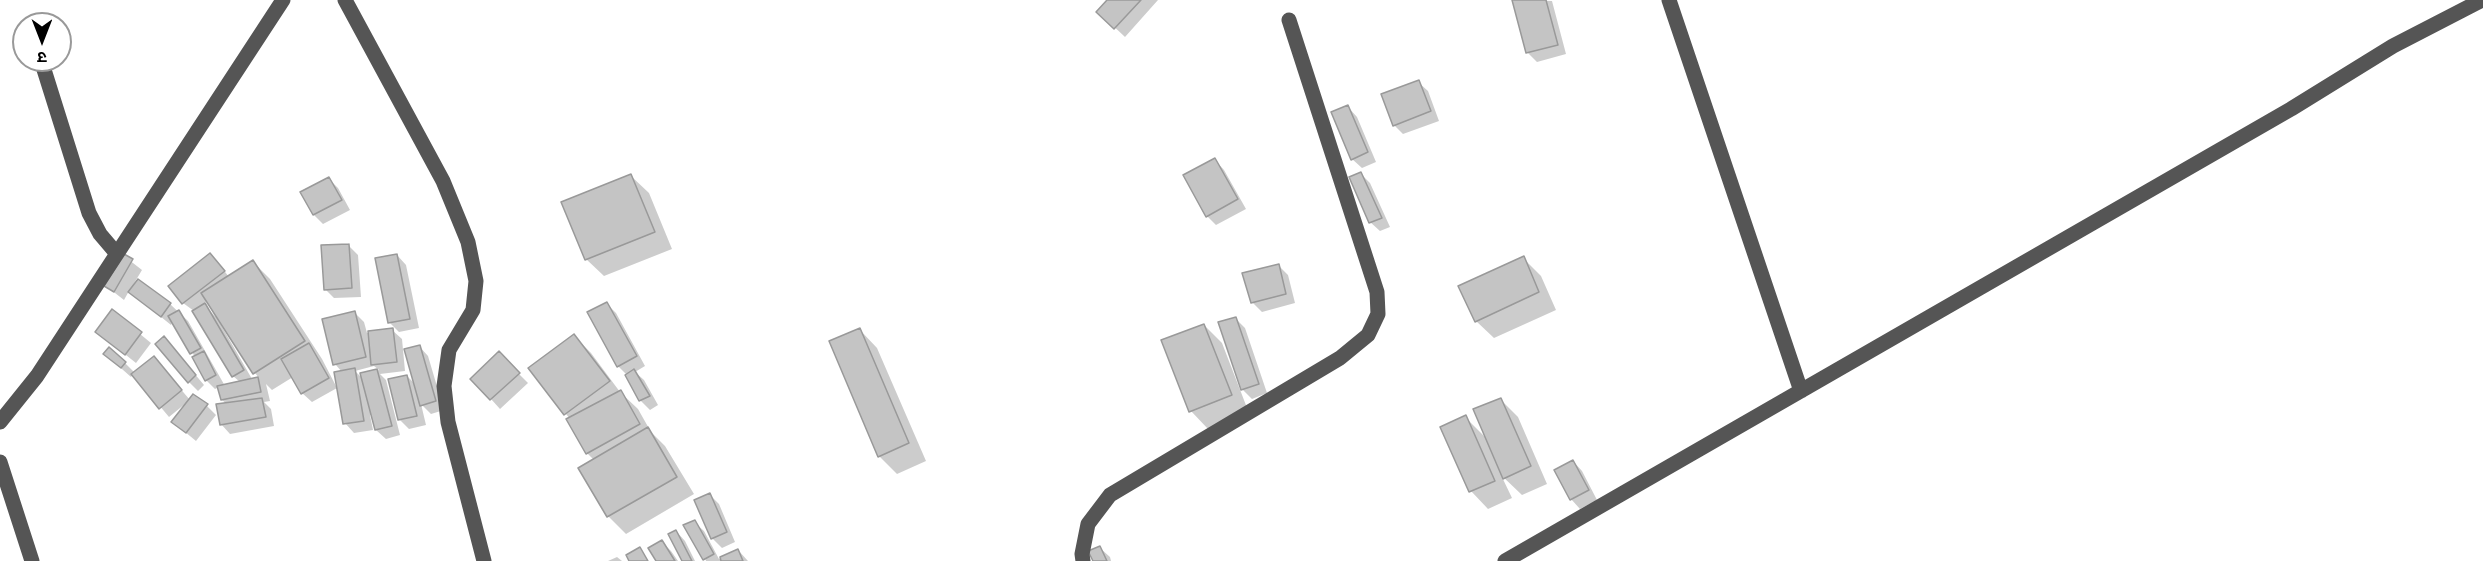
<!DOCTYPE html>
<html>
<head>
<meta charset="utf-8">
<style>
  body { margin:0 }
  #map { position:relative; width:2483px; height:561px; overflow:hidden; background:#fff; font-family:"PT Sans","Noto Sans Devanagari",sans-serif }
  canvas { display:block }
  .north { position:absolute; left:12px; top:12px; width:60px; height:60px; box-sizing:border-box; background:#fff; border:2px solid #999; border-radius:50%; rotate:180deg; font-size:16px; font-weight:700; line-height:24px; text-align:center; color:#000 }
  .north::after { content:''; display:block; margin:auto; width:21px; height:27px; background:#000; clip-path:polygon(50% 0,100% 100%,50% 72%,0 100%) }
</style>
</head>
<body>
<div id="map">
<canvas width="2483" height="561"></canvas>
<div class="north">उ</div>
</div>
<script>
const g = document.querySelector('canvas').getContext('2d');
g.lineJoin = 'round';
function fillPath(path, color) { g.fillStyle = color; g.fill(path, 'evenodd'); }
const shape = rows => new Path2D(rows.map(r => 'M' + r).join(''));
function trace(path, color, width, dash) { g.strokeStyle = color; g.lineWidth = width; g.lineCap = dash ? 'butt' : 'round'; g.setLineDash(dash || []); g.stroke(path); }
fillPath(shape([
  [1109,0,1158,0,1125,37,1108,21],
  [1514,0,1552,1,1566,54,1537,62,1527,52],
  [1418,82,1428,91,1439,121,1403,134,1394,125],
  [1348,107,1357,117,1376,162,1362,168,1352,159],
  [1215,160,1224,170,1246,209,1216,225,1207,216],
  [1361,174,1370,183,1390,227,1380,231,1370,222],
  [631,176,649,193,672,249,604,276,586,259],
  [329,179,338,188,350,210,323,224,314,215,302,193],
  [349,246,358,255,361,297,334,298,325,289],
  [397,255,406,265,419,328,399,332,389,322],
  [124,256,142,270,133,285,170,304,188,321,225,386,240,382,233,376,194,311,183,303,219,264,229,277,253,262,270,279,322,359,337,388,312,402,302,393,293,377,272,390,266,384,270,401,264,402,271,409,274,426,230,434,221,424,227,404,222,400,219,387,215,389,206,380,195,357,173,321,171,325,129,291,124,300,106,286],
  [208,300,255,373,259,378,252,379,217,318,203,304],
  [1523,258,1541,276,1556,310,1494,338,1476,321],
  [1278,265,1288,275,1295,303,1262,312,1252,302],
  [607,304,616,313,645,366,635,372,644,380,658,405,650,410,640,400,627,375,618,366],
  [112,311,151,343,136,363,97,332],
  [354,312,364,322,367,333,392,330,402,339,405,371,380,374,386,380,400,435,386,439,376,430,372,414,370,415,373,430,354,433,345,423,342,372,335,364],
  [374,366,379,370,362,374,363,379,355,371],
  [1235,318,1245,328,1267,393,1252,399,1242,389],
  [1204,325,1222,343,1249,413,1208,429,1191,411],
  [860,330,877,348,926,461,897,474,879,456],
  [574,336,591,353,620,392,638,409,651,432,665,446,694,494,626,534,608,516,580,468,594,460,587,453,570,419,530,369],
  [419,346,428,356,444,410,431,414,421,404,426,425,409,429,399,419,407,376,416,385],
  [173,348,204,385,198,391,189,382],
  [105,354,125,363,135,373,154,358,190,400,207,406,216,415,196,441,173,422,185,404,169,417,133,374,131,377],
  [499,354,528,383,500,409,491,399],
  [1500,399,1518,417,1547,484,1522,495,1501,475,1512,498,1488,509,1471,491,1465,417,1487,439],
  [1573,461,1582,471,1597,500,1580,509,1571,499],
  [710,495,719,504,735,542,722,548,712,538],
  [694,522,704,531,719,559,738,550,748,561,706,561],
  [676,531,685,541,695,561,684,561],
  [662,542,671,551,678,561,658,561],
  [1100,548,1110,557,1111,561,1094,561],
  [617,557,622,561,608,561]
]), '#0003');
const building = shape([
  [1107,0,1141,0,1114,29,1096,12,1107,0],
  [1512,0,1546,0,1558,45,1526,53,1512,0],
  [1419,80,1431,111,1393,126,1381,94,1419,80],
  [1348,105,1368,152,1351,160,1331,112,1348,105],
  [1215,158,1238,199,1206,217,1183,175,1215,158],
  [1361,172,1382,218,1369,223,1349,177,1361,172],
  [631,174,655,232,585,260,561,202,631,174],
  [329,177,342,200,313,215,300,192,329,177],
  [349,244,352,288,324,290,321,245,349,244],
  [210,253,225,271,182,304,168,286,210,253],
  [124,254,133,259,114,292,104,286,124,254],
  [397,254,410,319,388,323,375,258,397,254],
  [1524,256,1539,292,1475,322,1458,286,1524,256],
  [253,260,305,341,253,374,201,293,253,260],
  [1279,264,1286,294,1251,303,1242,273,1279,264],
  [138,279,171,303,161,317,128,292,138,279],
  [607,302,637,356,617,367,587,312,607,302],
  [205,303,244,370,232,377,192,311,205,303],
  [112,309,142,332,125,355,95,332,112,309],
  [179,310,201,348,190,354,168,316,179,310],
  [355,311,366,357,333,365,322,319,355,311],
  [1236,317,1259,384,1241,390,1218,322,1236,317],
  [1204,324,1232,395,1189,412,1161,340,1204,324],
  [393,328,397,362,371,365,368,331,393,328],
  [860,328,909,443,878,457,829,341,860,328],
  [574,334,610,381,564,415,528,368,574,334],
  [164,336,196,375,188,383,155,344,164,336],
  [309,343,329,378,301,394,281,359,309,343],
  [420,345,436,401,420,406,404,349,420,345],
  [109,347,126,362,121,368,103,354,109,347],
  [204,351,216,375,205,381,192,357,204,351],
  [499,351,520,373,490,400,470,379,499,351],
  [154,356,182,390,159,409,131,374,154,356],
  [355,368,364,421,343,424,334,372,355,368],
  [377,369,392,426,375,430,360,373,377,369],
  [634,369,650,396,639,401,625,375,634,369],
  [407,375,417,416,398,420,388,379,407,375],
  [258,377,261,392,221,400,217,386,258,377],
  [621,390,640,424,586,454,566,419,621,390],
  [193,394,208,404,186,433,171,422,193,394],
  [262,398,266,417,220,425,216,404,262,398],
  [1501,398,1531,466,1503,479,1473,409,1501,398],
  [1466,415,1495,481,1469,492,1440,427,1466,415],
  [648,427,677,477,607,517,578,468,648,427],
  [1573,460,1589,490,1570,500,1554,470,1573,460],
  [710,493,727,532,711,539,694,500,710,493],
  [695,520,714,554,703,560,683,525,695,520],
  [676,530,692,561,682,561,668,534,676,530],
  [662,540,675,561,656,561,648,548,662,540],
  [1100,546,1107,561,1093,561,1088,551,1100,546],
  [640,547,648,561,629,561,626,555,640,547],
  [738,549,743,561,721,561,720,557,738,549]
]);
fillPath(building, '#c4c4c4');
trace(building, '#999', 1.5);
trace(shape([
  [345,0,443,181,468,242,476,281,473,310,449,350,444,386,448,422,484,561],
  [1669,0,1801,391],
  [41,60,89,213,100,234,117,254],
  [0,422,37,376,283,0],
  [0,462,32,561],
  [1083,561,1082,554,1088,524,1110,495,1340,358,1368,335,1378,314,1377,292,1289,20],
  [1505,561,2291,109,2393,46,2482,0]
]), '#555', 15);
</script>
</body>
</html>
